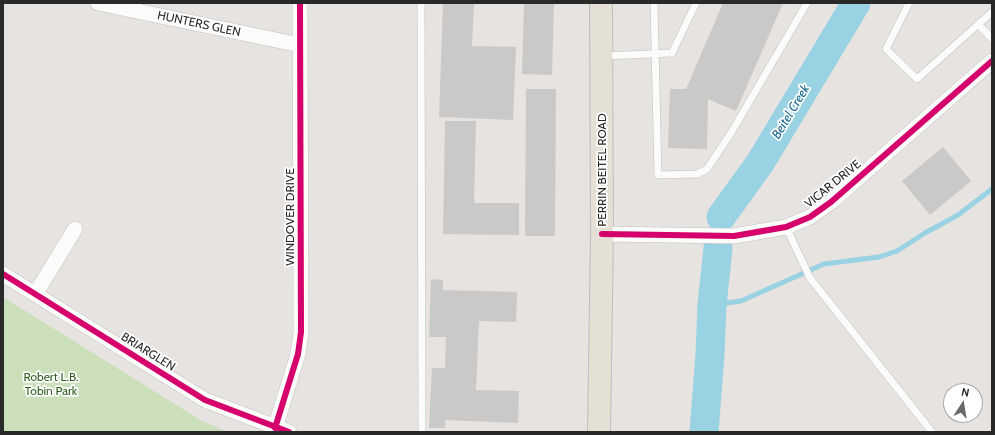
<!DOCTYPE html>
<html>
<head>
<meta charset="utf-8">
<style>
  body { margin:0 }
  #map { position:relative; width:995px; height:435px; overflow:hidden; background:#e6e3e0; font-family:Cabin,sans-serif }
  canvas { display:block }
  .frame { position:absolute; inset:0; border:4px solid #292929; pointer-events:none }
  .north { position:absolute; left:943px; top:383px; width:40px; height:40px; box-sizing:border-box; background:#fff; border:1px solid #a9a9a9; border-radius:50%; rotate:12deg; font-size:11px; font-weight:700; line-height:16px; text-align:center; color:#292929 }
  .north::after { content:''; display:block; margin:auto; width:14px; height:18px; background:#6b6a69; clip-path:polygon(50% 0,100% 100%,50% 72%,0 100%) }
</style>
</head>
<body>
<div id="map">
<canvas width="995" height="435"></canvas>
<div class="frame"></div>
<div class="north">N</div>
</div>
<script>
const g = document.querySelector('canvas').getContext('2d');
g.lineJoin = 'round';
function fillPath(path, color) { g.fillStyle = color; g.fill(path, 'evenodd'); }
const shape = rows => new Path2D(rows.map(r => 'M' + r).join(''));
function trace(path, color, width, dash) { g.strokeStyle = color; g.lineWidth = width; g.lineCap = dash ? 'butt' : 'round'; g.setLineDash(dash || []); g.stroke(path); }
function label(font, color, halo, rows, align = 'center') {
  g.font = font + ' Cabin,sans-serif'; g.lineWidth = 3.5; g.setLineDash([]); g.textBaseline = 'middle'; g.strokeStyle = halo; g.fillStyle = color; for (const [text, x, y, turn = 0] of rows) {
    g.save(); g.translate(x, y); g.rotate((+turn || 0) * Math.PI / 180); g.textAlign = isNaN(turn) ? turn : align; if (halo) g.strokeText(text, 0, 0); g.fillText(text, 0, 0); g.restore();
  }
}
fillPath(shape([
  [3,297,202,421,228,432,3,432]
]), '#cbdfbb');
trace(shape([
  [712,305,741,301,824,264,879,257,897,251,925,233,958,215,992,189]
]), '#99d2e3', 5);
trace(shape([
  [721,217,760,163,856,3],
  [704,432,710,355,712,305,718,248]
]), '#99d2e3', 29);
fillPath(shape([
  [443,3,474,3,472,46,516,47,513,120,439,117],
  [524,3,554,3,552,75,522,74],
  [723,3,783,3,736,111,708,99,707,149,668,148,670,89,686,89],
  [526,89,556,89,555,236,525,236],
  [445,121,476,121,474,203,519,203,519,235,443,234],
  [943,147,971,181,930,215,902,181],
  [431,279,443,280,443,290,517,292,516,322,479,321,476,390,519,391,518,423,445,420,445,428,429,428,432,368,445,368,446,337,429,337]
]), '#cbc9c7');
const lane = shape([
  [421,3,422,432],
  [654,3,658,175,697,174,707,169,731,133,807,3],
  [909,3,886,49,917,79,992,12],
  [978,24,992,39],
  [604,56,672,53,696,3],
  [786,227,810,278,932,432]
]);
const street = shape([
  [98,3,300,45],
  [602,234,734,236,786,227,810,217,831,202,992,61],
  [3,274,205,400,289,432],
  [36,293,75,229],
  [275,428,298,354,301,332,300,3]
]);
const primary = shape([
  [599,432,602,234,601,3]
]);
trace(lane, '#c1c0c1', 8);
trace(street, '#c1c0c1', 16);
trace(primary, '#bfbebd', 24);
trace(lane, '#fbfbfa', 7);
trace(street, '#fbfbfa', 15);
trace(primary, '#e4e0d5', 22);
trace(shape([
  [602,234,734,236,786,227,810,217,831,202,992,61],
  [3,274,205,400,289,432],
  [275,428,298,354,301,332,300,3]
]), '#d6006c', 6);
label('12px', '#292929', '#fff', [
  ["HUNTERS GLEN",199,24,12],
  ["PERRIN BEITEL ROAD",602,170,-90],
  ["VICAR DRIVE",833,184,-39],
  ["WINDOVER DRIVE",290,217,-90],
  ["BRIARGLEN",148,352,32]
]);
label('12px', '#2f6020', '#fff', [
  ["Robert L.B.",51,377],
  ["Tobin Park",51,391]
]);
label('italic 13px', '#196a8e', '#fff', [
  ["Beitel Creek",791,112,-59]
]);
</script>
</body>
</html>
